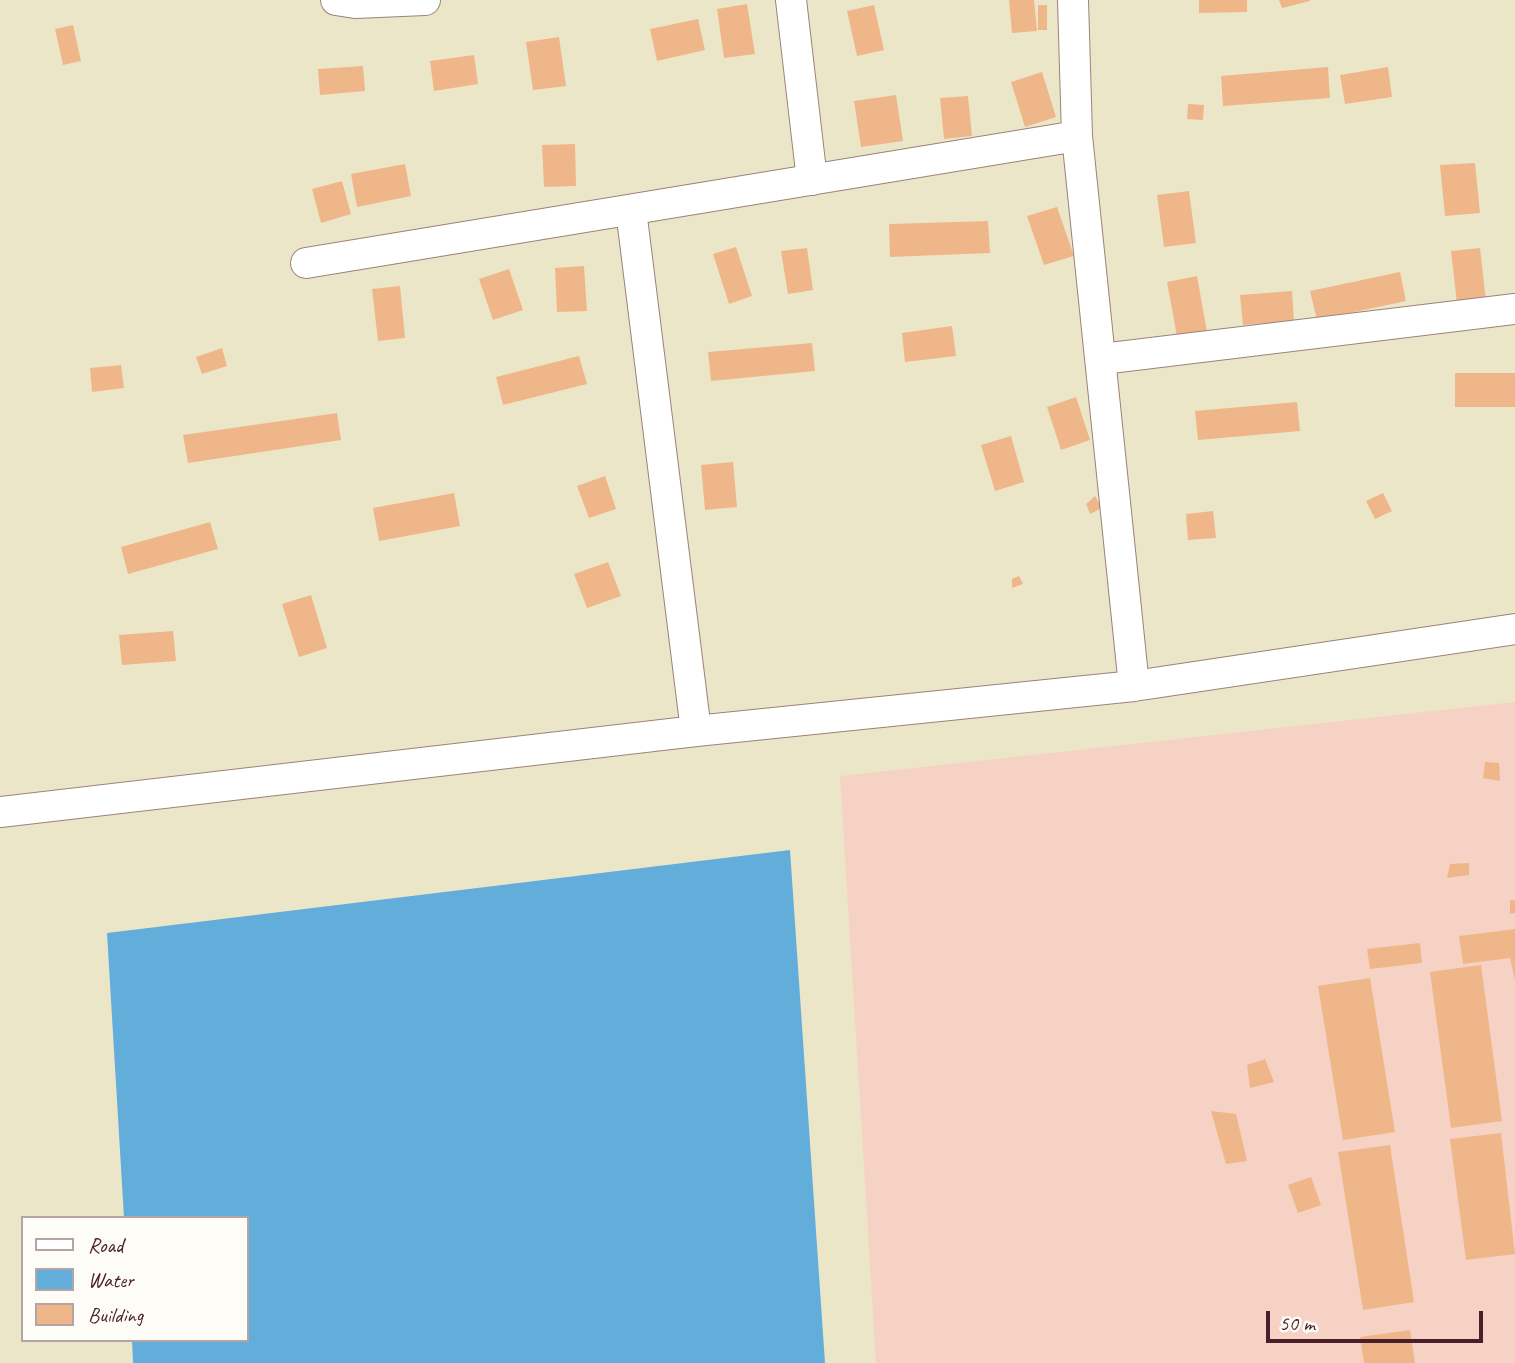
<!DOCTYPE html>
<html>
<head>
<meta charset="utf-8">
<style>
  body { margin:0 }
  #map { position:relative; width:1515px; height:1363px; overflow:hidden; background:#ece6c8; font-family:Caveat,sans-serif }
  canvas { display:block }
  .legend { position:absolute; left:21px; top:1216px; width:228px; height:126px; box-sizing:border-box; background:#fdfcf7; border:2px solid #b5a4a5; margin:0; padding:9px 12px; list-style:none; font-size:21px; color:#4a1f2b }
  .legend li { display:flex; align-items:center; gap:14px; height:35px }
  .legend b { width:35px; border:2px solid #b5a4a5 }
  .scale { position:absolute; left:1266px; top:1311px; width:217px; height:32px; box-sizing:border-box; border:4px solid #4a1f2b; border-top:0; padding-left:9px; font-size:21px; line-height:24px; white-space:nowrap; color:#4a1f2b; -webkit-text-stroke:5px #fdfcf7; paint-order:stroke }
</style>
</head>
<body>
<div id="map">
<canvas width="1515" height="1363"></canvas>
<ul class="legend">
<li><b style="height:9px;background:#fff"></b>Road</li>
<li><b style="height:19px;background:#63addb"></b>Water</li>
<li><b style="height:19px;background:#efb789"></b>Building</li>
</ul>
<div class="scale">50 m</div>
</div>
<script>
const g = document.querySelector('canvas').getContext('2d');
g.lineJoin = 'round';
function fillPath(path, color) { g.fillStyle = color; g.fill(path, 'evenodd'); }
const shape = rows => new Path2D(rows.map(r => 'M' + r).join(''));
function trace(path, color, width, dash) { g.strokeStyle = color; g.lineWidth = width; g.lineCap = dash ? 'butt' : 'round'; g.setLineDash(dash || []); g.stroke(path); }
fillPath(shape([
  [1515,702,1515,1363,876,1363,840,776]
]), '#f6d2c5');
fillPath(shape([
  [790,850,825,1363,133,1363,132,1340,247,1340,247,1218,124,1218,107,933]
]), '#63addb');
fillPath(shape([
  [1009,0,1034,0,1037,31,1012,33],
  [1199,0,1247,0,1247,12,1199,13],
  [1279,0,1310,0,1310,1,1282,8],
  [747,4,755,54,724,58,717,9],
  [874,5,884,50,857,56,847,11],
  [1038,5,1047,5,1047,30,1038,30],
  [698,19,705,50,657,61,650,29],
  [73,25,81,61,63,65,55,29],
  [559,37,566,86,533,90,526,42],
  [474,55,478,84,434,91,430,61],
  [363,66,365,91,320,95,318,69],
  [1328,67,1330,98,1223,106,1221,76],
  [1388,67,1392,97,1345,104,1340,75],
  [1042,72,1056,117,1025,127,1011,82],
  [896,95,903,141,861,147,854,101],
  [968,96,972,136,944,139,940,98],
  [1188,104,1204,105,1203,120,1187,119],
  [575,144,576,186,544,187,542,145],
  [1475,163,1480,213,1445,216,1440,165],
  [405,164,411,196,357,207,351,174],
  [342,181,351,214,321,223,312,189],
  [1189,191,1196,243,1164,247,1157,195],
  [1057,207,1074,256,1044,265,1027,216],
  [988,221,990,253,890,257,889,224],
  [736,247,752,296,729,304,713,254],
  [807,248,813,290,788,294,781,251],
  [1480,248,1486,301,1457,304,1451,251],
  [584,266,587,311,557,312,555,268],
  [509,269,523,310,493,320,479,279],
  [1400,272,1406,301,1317,320,1310,291],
  [1197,276,1208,337,1178,342,1167,282],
  [400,286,405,338,378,341,372,289],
  [1292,291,1294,321,1243,325,1240,295],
  [952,326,956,356,905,362,902,333],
  [812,343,815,371,711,381,708,352],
  [222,348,227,366,202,374,196,357],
  [579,356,587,384,503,405,496,377],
  [121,365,124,388,92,392,90,368],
  [1455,373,1515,373,1515,407,1455,407],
  [1076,397,1090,440,1061,450,1047,407],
  [1297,402,1300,431,1198,440,1195,411],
  [337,413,341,440,188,463,183,435],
  [1011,436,1024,482,995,491,981,445],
  [733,462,737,507,705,510,701,465],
  [605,476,616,509,589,518,577,486],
  [454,493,460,526,379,541,373,508],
  [1383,493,1392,511,1375,519,1366,501],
  [1095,496,1102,508,1090,514,1086,504],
  [1213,511,1216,538,1188,540,1186,514],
  [210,522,218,549,128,574,121,547],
  [608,562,621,596,587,608,574,574],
  [1019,576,1023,584,1012,588,1012,579],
  [311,595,327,648,299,657,282,604],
  [173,631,176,661,122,665,119,635],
  [1485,762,1499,763,1500,781,1483,778],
  [1469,863,1469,875,1447,878,1450,864],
  [1510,900,1515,900,1515,913,1510,914],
  [1515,929,1515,980,1510,958,1463,964,1459,936],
  [1420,943,1422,963,1370,969,1367,949],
  [1481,965,1502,1121,1451,1128,1430,972],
  [1370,978,1395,1132,1343,1140,1318,986],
  [1265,1059,1274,1082,1250,1088,1247,1065],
  [1211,1111,1236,1114,1247,1161,1226,1164],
  [1501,1133,1515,1254,1466,1260,1450,1139],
  [1390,1145,1414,1302,1363,1310,1338,1152],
  [1311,1177,1321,1205,1298,1213,1288,1185],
  [1410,1330,1415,1363,1364,1363,1360,1337]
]), '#efb789');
const street = shape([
  [336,0,355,3,425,0],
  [791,0,812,180],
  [1073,0,1077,136,1134,686],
  [631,210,696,731],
  [306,263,1077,136],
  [1102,359,1515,309],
  [0,812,696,731,1134,686,1515,629]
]);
trace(street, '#9b827a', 32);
trace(street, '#fff', 30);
</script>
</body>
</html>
